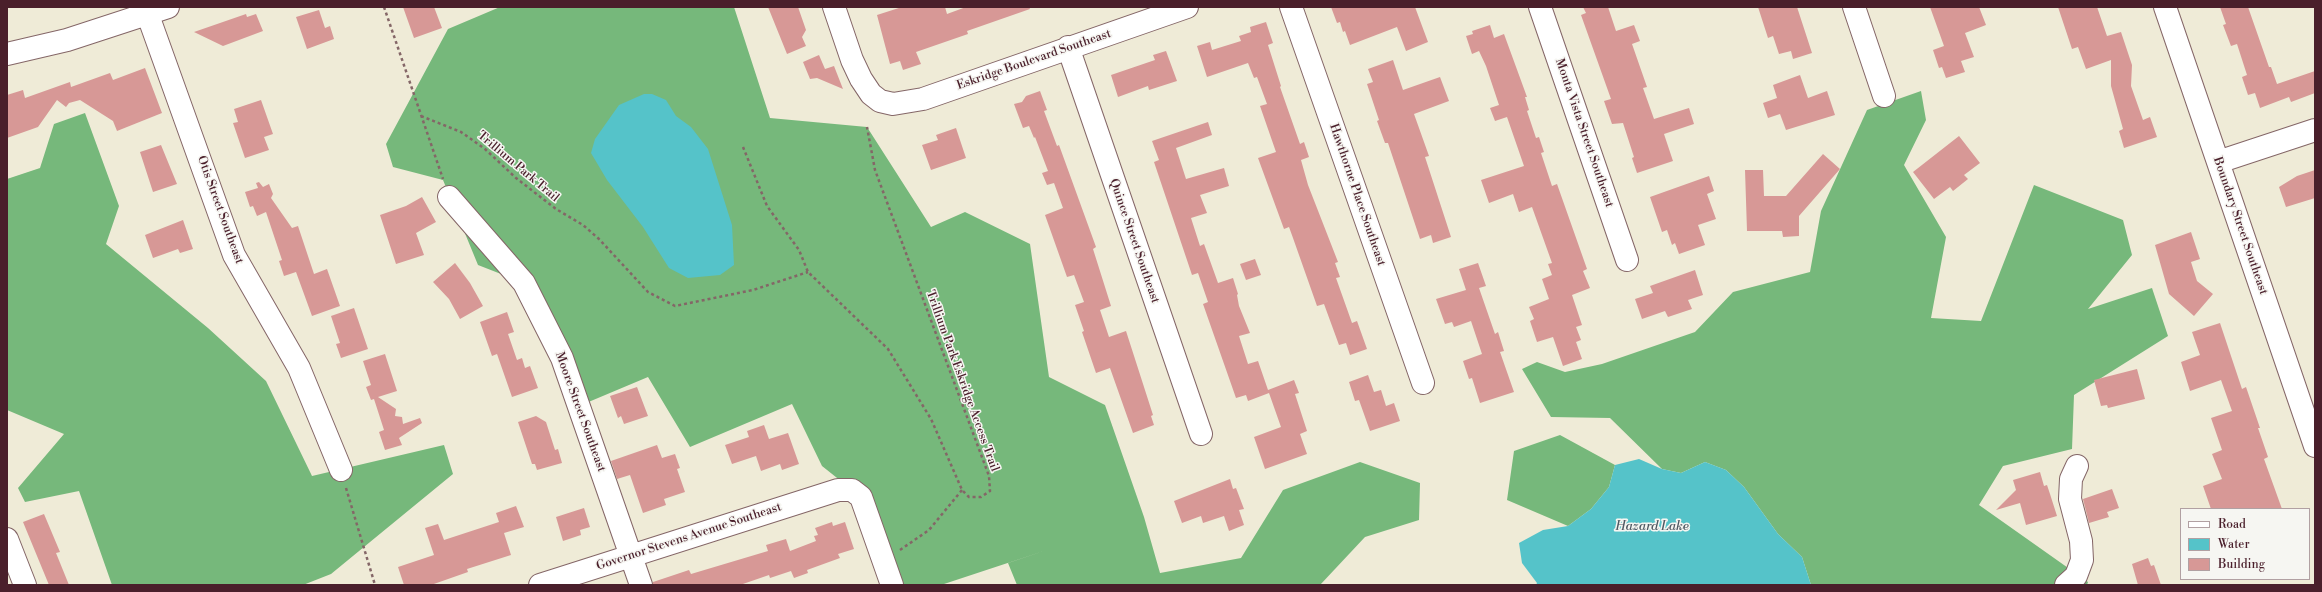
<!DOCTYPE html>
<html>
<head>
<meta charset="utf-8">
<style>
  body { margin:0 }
  #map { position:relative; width:2322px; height:592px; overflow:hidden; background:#efebd7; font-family:"Libre Bodoni",serif }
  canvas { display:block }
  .frame { position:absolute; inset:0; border:8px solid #4a1f2b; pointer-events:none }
  .legend { position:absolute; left:2180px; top:508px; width:130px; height:72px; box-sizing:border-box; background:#f6f6f2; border:1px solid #b1a0a2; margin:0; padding:5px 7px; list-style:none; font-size:12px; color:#4a1f2b }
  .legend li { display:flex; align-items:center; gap:8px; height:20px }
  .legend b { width:20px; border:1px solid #b1a0a2 }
</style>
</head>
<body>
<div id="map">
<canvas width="2322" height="592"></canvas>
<div class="frame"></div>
<ul class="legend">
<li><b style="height:5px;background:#fff"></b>Road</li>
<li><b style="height:11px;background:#55c3c9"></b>Water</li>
<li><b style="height:11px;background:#d79896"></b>Building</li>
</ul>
</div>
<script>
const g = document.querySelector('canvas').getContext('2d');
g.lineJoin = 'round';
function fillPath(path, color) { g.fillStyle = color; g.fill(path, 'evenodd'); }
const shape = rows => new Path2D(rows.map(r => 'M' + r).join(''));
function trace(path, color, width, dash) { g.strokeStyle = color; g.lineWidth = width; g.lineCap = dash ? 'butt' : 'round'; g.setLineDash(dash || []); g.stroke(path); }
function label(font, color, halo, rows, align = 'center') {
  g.font = font + ' "Libre Bodoni",serif'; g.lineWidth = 3; g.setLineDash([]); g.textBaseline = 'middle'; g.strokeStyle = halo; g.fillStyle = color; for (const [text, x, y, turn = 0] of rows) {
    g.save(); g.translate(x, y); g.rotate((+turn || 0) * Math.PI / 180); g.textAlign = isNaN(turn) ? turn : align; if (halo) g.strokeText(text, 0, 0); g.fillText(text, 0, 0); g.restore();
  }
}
fillPath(shape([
  [500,7,734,7,770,118,867,127,931,227,965,212,1030,244,1049,377,1105,405,1144,517,1160,573,1241,558,1283,490,1360,462,1420,483,1419,520,1365,537,1320,585,1017,585,1008,563,1047,550,941,585,892,585,861,497,822,466,792,404,690,447,648,377,579,406,524,283,478,265,443,180,393,167,386,144,448,29],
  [1921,91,1926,120,1904,165,1946,237,1931,318,1981,321,2034,185,2123,220,2132,255,2088,309,2152,288,2168,336,2074,395,2072,449,2003,466,1979,505,2088,582,2087,585,1811,585,1802,557,1778,534,1744,487,1726,470,1705,462,1681,473,1662,469,1610,418,1551,417,1522,369,1537,362,1565,372,1602,364,1695,332,1733,292,1810,272,1821,211,1867,110],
  [85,113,119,206,106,244,208,328,266,381,312,476,444,445,453,474,331,574,303,585,112,585,79,491,25,502,18,488,64,434,7,410,7,179,40,168,54,124],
  [1560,435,1615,465,1609,487,1591,509,1568,526,1507,500,1514,451]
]), '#76b87b');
fillPath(shape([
  [644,94,652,94,666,100,676,116,691,127,708,149,732,225,734,265,720,275,688,278,669,268,643,227,607,180,591,153,595,139,619,105],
  [1639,459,1662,469,1681,473,1705,462,1726,470,1744,487,1778,534,1802,557,1811,585,1536,585,1537,583,1522,563,1519,543,1543,530,1568,526,1591,509,1609,487,1615,465]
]), '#55c3c9');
fillPath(shape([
  [403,7,434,7,442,28,414,38],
  [768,7,798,7,806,30,802,37,806,46,787,54],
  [902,7,945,7,947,14,966,7,1029,7,1030,9,967,31,968,34,916,52,921,64,903,70,900,61,890,64,877,15],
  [1331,7,1415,7,1428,42,1406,51,1397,27,1350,45,1345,31,1343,32,1340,22,1337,23],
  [1583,7,1608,7,1616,31,1634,25,1640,41,1632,44,1647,87,1643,88,1654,119,1689,108,1694,124,1664,134,1673,161,1637,173,1632,158,1634,157,1623,123,1612,124,1604,101,1611,99,1581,15,1586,13],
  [1758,7,1797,7,1812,53,1793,59,1791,51,1779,54,1773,36,1768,38],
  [1930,7,1979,7,1986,25,1965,33,1974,57,1961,61,1965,72,1946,78,1942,67,1939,68,1933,50,1944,46],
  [2058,7,2097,7,2107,36,2121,32,2132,65,2131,86,2143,120,2150,117,2157,137,2124,148,2119,131,2123,129,2111,86,2111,60,2086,69,2078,47,2072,49],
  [2220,7,2248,7,2269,67,2271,67,2277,84,2315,71,2315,93,2291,102,2289,97,2260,108,2255,93,2248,95,2242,77,2247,75,2237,44,2231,46,2223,25,2226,24],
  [319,10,325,28,330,26,334,39,307,49,296,17],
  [246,14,247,17,256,14,263,31,223,46,194,32],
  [1266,22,1273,43,1268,45,1281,86,1280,87,1300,144,1304,142,1309,157,1301,160,1308,185,1338,262,1335,263,1340,277,1336,278,1352,323,1357,321,1367,349,1350,355,1346,343,1339,345,1324,304,1317,306,1293,238,1289,227,1284,229,1258,158,1276,152,1260,106,1267,104,1257,77,1254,78,1248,63,1207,77,1197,46,1210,42,1212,50,1241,41,1239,36,1251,32,1250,27],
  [1490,25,1494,38,1504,34,1527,97,1525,97,1529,110,1527,111,1536,138,1539,137,1544,152,1541,153,1552,186,1557,184,1587,269,1583,271,1590,288,1572,295,1582,325,1576,327,1581,340,1576,342,1582,359,1563,366,1553,337,1537,342,1530,321,1534,319,1529,307,1549,299,1542,279,1552,275,1548,264,1552,263,1532,207,1519,212,1513,194,1489,203,1481,180,1524,166,1507,117,1495,121,1490,108,1499,105,1486,66,1479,51,1472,54,1466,36,1473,34,1472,31],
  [1166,51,1177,81,1149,90,1148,86,1118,97,1111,75,1155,60,1153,55],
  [819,55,825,69,834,66,843,89,817,78,810,79,803,62],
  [1393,60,1403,90,1440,77,1449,101,1414,114,1429,156,1425,157,1451,237,1433,243,1431,235,1420,239,1388,143,1385,143,1377,121,1379,120,1367,84,1373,82,1368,69],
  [145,68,162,113,117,131,113,121,80,100,69,103,66,107,57,100,38,127,7,138,7,95,23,90,25,98,70,82,71,87,110,73,113,80],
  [1800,75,1808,98,1827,91,1835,115,1786,130,1780,114,1768,118,1763,103,1777,98,1773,85],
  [1040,91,1047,110,1044,111,1057,146,1059,145,1096,247,1093,249,1111,306,1100,310,1109,337,1126,331,1153,415,1151,416,1154,425,1133,433,1110,368,1096,373,1082,332,1084,331,1075,305,1084,302,1074,275,1067,277,1045,215,1063,208,1054,183,1047,185,1042,173,1048,171,1035,137,1034,138,1029,126,1023,128,1014,104,1022,102,1026,96],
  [261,100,273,134,264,137,269,150,245,158,233,123,238,122,234,109],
  [1208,122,1212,135,1176,148,1186,179,1224,168,1229,186,1200,195,1207,213,1191,218,1200,246,1204,244,1218,283,1233,278,1238,294,1237,295,1239,306,1250,333,1239,336,1248,364,1258,361,1268,390,1294,380,1299,393,1295,394,1307,431,1300,434,1307,454,1265,469,1254,437,1281,427,1269,393,1248,401,1246,395,1236,398,1203,304,1208,302,1198,273,1192,275,1154,162,1159,160,1152,141],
  [956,128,966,158,931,170,922,145,938,140,936,135],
  [1959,136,1980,163,1964,175,1968,179,1953,191,1950,187,1934,199,1913,172],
  [161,145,177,184,153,192,140,152],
  [1823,154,1840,169,1799,216,1799,236,1783,237,1782,231,1747,231,1745,170,1763,170,1764,196,1786,196],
  [2315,170,2315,198,2286,207,2279,187,2297,176],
  [1709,176,1714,191,1707,194,1716,219,1698,225,1705,245,1679,254,1675,243,1672,245,1667,230,1662,232,1650,197],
  [259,182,263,187,269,184,273,194,271,198,292,228,298,226,314,274,327,269,340,306,312,316,296,272,284,276,279,261,282,260,266,212,257,216,253,206,250,207,245,192,258,188,256,183],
  [422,197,436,222,416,233,424,255,396,264,380,215,406,206],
  [183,220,193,249,180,253,178,249,153,258,145,235],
  [2191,232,2200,259,2191,262,2197,281,2213,294,2194,316,2169,294,2155,245],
  [1255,259,1261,275,1246,280,1240,264],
  [455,263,470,283,483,306,460,319,449,299,433,282],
  [1478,263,1486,286,1479,288,1495,334,1498,332,1504,351,1500,352,1514,392,1480,403,1472,378,1469,379,1463,361,1482,354,1471,321,1454,327,1452,322,1445,324,1436,299,1466,290,1459,269],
  [1695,270,1703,295,1688,300,1692,309,1668,317,1665,311,1642,319,1635,299,1653,293,1650,286],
  [354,308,368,349,341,358,336,344,340,343,331,316],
  [507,312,514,332,508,334,517,360,522,358,525,368,530,366,538,388,512,397,497,354,492,356,480,322],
  [2220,323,2242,389,2246,387,2260,428,2258,428,2268,457,2264,459,2282,509,2211,509,2203,486,2222,479,2212,454,2222,450,2211,418,2232,411,2221,380,2190,391,2181,362,2200,355,2192,332],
  [385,354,397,391,378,397,396,409,395,416,402,417,403,424,420,418,422,423,399,438,402,445,385,450,379,432,384,430,374,399,371,400,366,387,371,385,363,361],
  [2137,369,2145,399,2108,408,2107,405,2101,406,2094,380],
  [1368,375,1374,392,1381,390,1386,406,1394,403,1400,421,1370,431,1359,400,1355,401,1349,382],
  [637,387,648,416,624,424,621,416,618,418,610,396],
  [536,416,546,422,555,450,558,449,562,463,537,470,535,464,532,464,518,422],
  [764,425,769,439,788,433,799,464,782,470,780,464,761,471,756,456,732,464,725,445,749,437,747,431],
  [657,445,662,458,675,454,680,468,677,469,685,492,664,499,666,505,643,513,630,475,617,479,611,461],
  [2040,472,2044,486,2047,485,2050,494,2057,516,2026,525,2020,503,1996,510,2016,490,2013,480],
  [1230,479,1233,489,1236,488,1244,509,1239,510,1244,525,1229,531,1224,516,1203,523,1201,516,1182,523,1174,501],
  [2112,489,2119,508,2107,512,2109,517,2089,523,2083,499],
  [516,506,524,527,504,533,511,555,467,569,468,572,431,585,404,585,398,567,434,555,425,528,438,524,444,540,499,522,496,513],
  [584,508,590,527,580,530,581,535,563,541,556,517],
  [44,514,60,552,56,553,69,585,49,585,23,522],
  [832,522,833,526,845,522,854,549,838,554,840,558,807,570,808,573,794,578,791,571,770,578,769,575,740,585,653,585,653,582,689,570,691,574,768,551,766,545,786,539,790,551,816,541,814,536,818,535,815,528],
  [2148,558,2151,566,2154,565,2161,585,2138,585,2132,564]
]), '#d79896');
const minor = shape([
  [145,7,234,255,299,368,341,470],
  [834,7,852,60,861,79,871,94,880,101,893,104,923,99,1187,7],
  [1291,7,1423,383],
  [1540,7,1627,260],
  [1854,7,1884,96],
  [2165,7,2315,446],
  [1068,47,1201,434],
  [7,54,67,40,168,7],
  [2218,162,2315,130],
  [449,197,524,283,562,358,641,585],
  [7,539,25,585],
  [540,585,838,490,852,490,861,497,892,585],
  [2066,585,2076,576,2082,560,2081,541,2070,499,2071,479,2077,466]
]);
trace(minor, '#846667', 24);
trace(shape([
  [384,7,443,179],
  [421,116,461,132,485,149,516,178,556,209,583,225,599,239,648,292,675,306,753,290,808,272],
  [743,147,767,206,799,250,808,272,888,349,931,419,962,490,969,497,981,497,990,491,989,476,875,170,867,127],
  [346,488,375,585],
  [900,550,929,530,962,490]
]), '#846667', 2.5, [3, 3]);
trace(minor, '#fff', 22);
label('12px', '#4a1f2b', '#f6f6f2', [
  ["Eskridge Boulevard Southeast",1034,60,-19],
  ["Monta Vista Street Southeast",1584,133,71],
  ["Trillium Park Trail",518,167,40],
  ["Hawthorne Place Southeast",1357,195,71],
  ["Otis Street Southeast",220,210,70],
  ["Boundary Street Southeast",2240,226,71],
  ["Quince Street Southeast",1134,241,71],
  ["Trillium Park Eskridge Access Trail",962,381,70],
  ["Moore Street Southeast",580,412,70],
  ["Governor Stevens Avenue Southeast",689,537,-18]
]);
label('italic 13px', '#4e5862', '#f6f6f2', [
  ["Hazard Lake",1652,527]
]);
</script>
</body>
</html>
